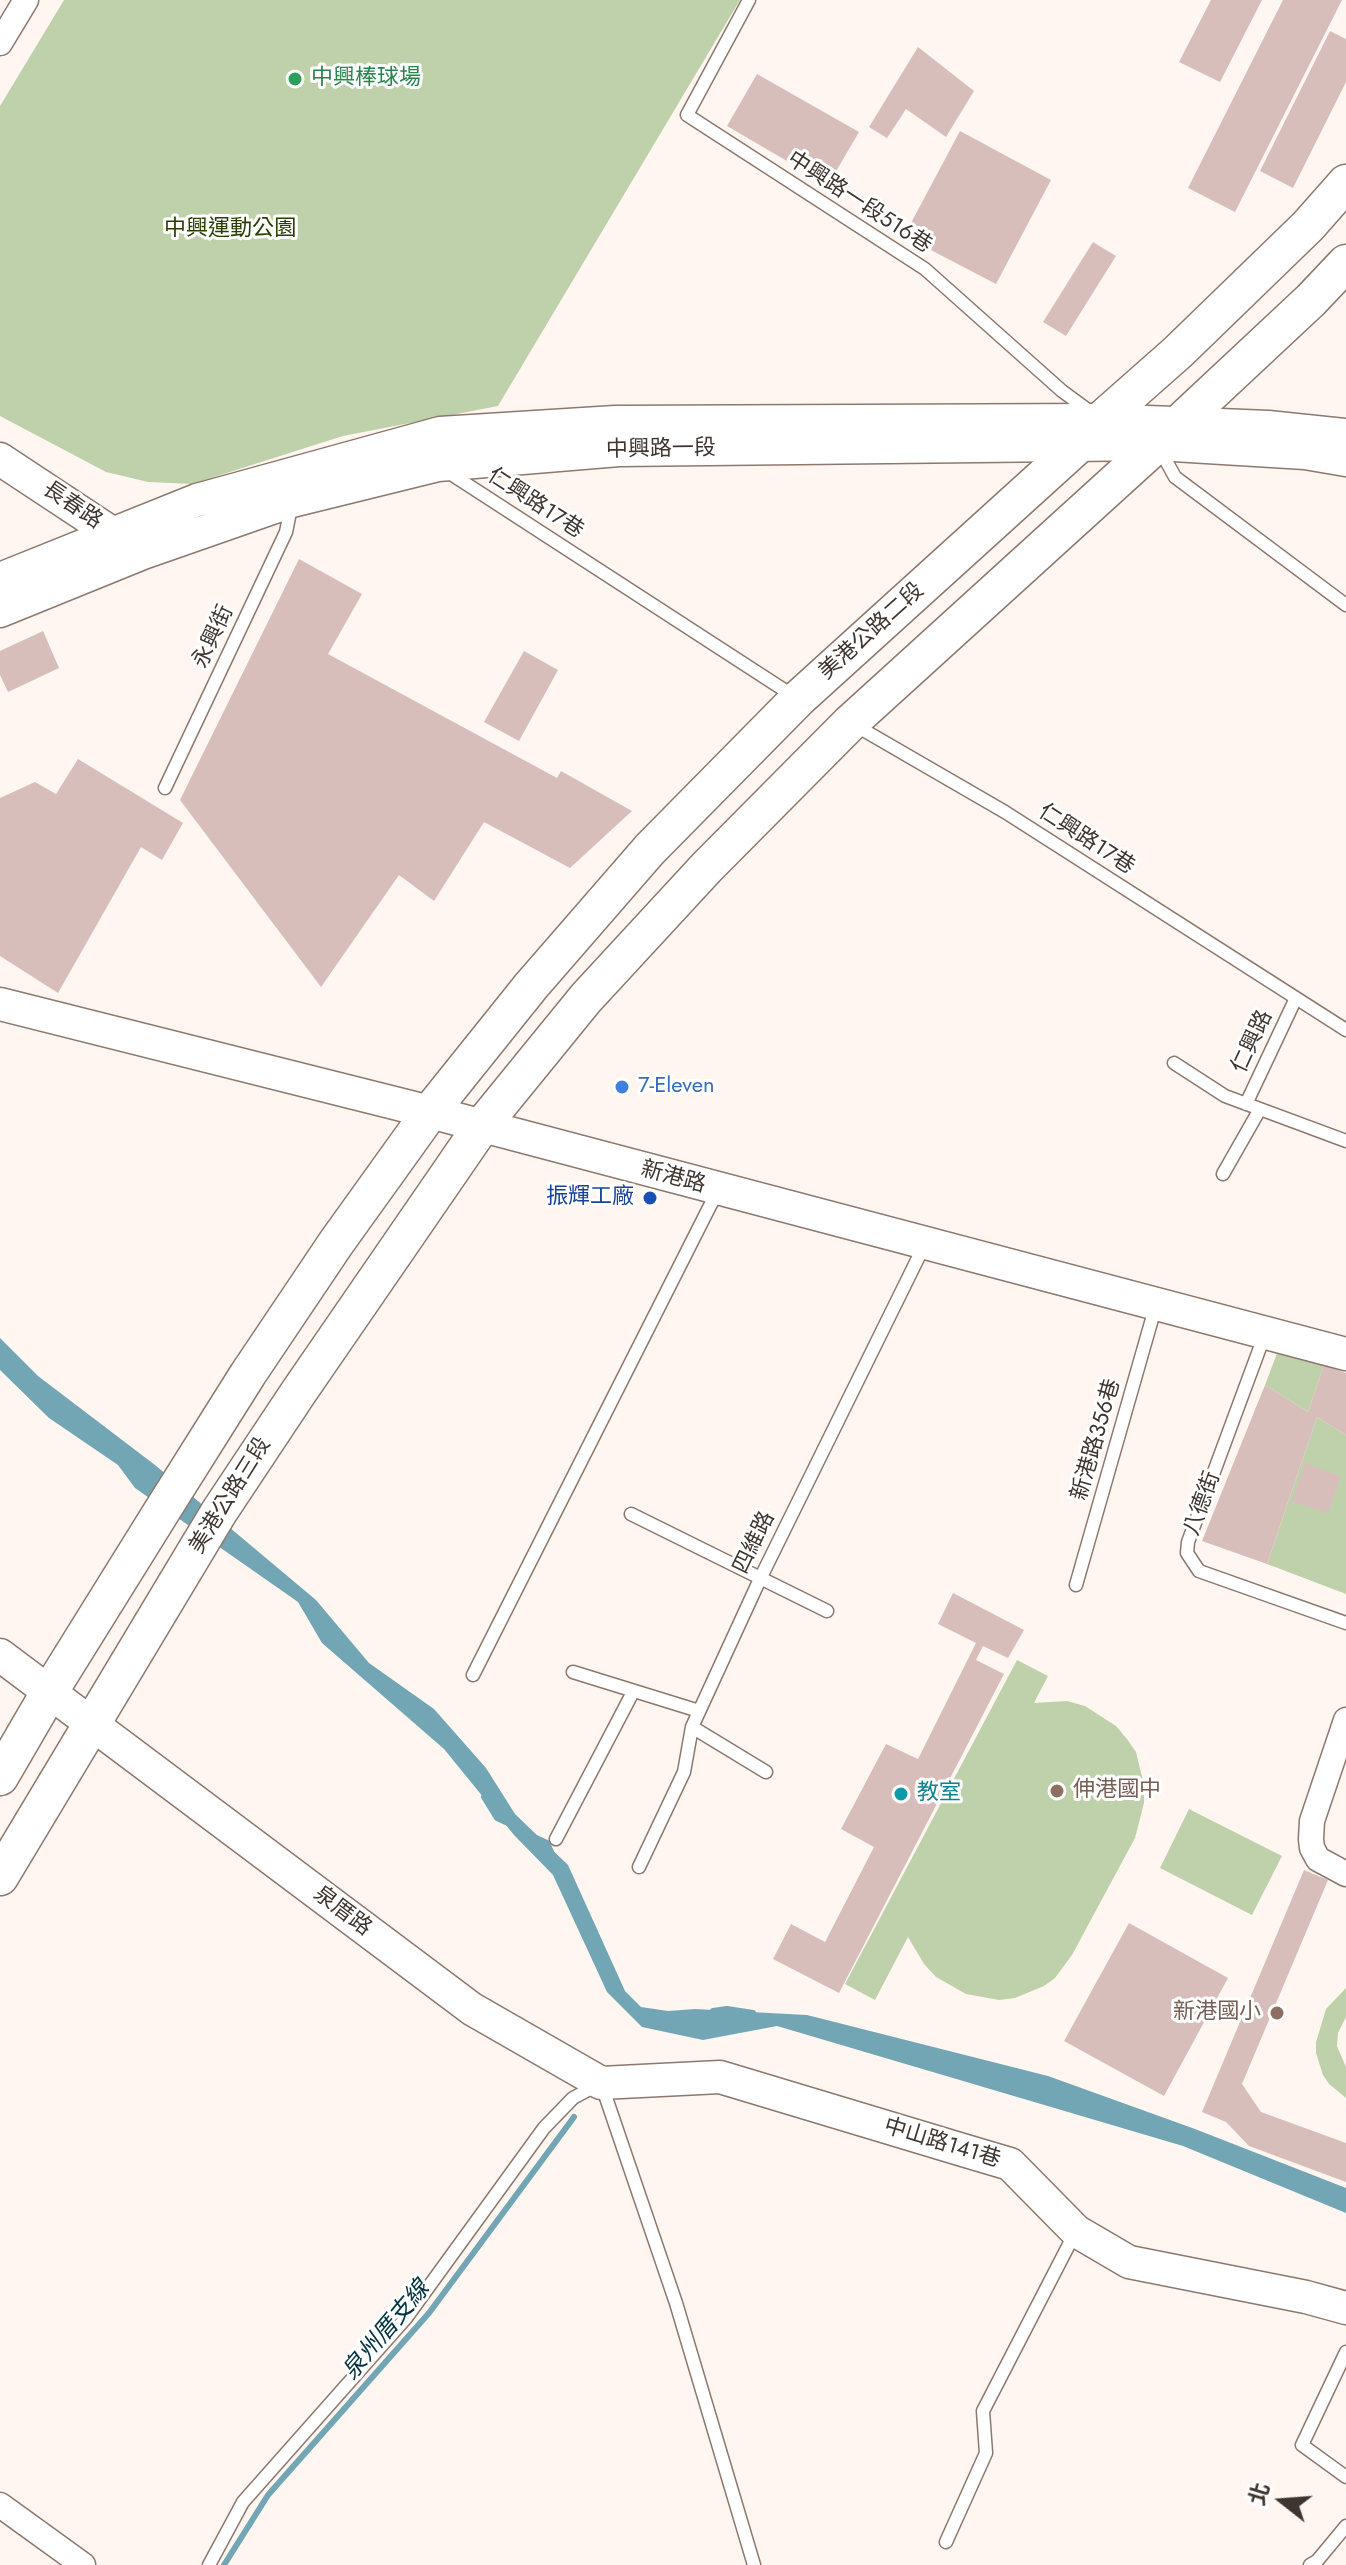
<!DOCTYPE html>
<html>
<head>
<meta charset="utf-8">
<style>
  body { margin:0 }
  #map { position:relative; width:1346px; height:2565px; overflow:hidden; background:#fff6f1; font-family:Jost,"Noto Sans TC",sans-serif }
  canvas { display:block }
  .north { position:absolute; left:1242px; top:2461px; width:80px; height:80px; -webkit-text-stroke:6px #fff; paint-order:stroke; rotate:287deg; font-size:22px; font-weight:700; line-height:32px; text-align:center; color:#3e3530 }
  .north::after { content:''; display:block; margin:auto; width:28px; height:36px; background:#3e3530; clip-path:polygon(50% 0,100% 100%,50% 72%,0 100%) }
</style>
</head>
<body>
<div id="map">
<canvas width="1346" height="2565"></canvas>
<div class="north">北</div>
</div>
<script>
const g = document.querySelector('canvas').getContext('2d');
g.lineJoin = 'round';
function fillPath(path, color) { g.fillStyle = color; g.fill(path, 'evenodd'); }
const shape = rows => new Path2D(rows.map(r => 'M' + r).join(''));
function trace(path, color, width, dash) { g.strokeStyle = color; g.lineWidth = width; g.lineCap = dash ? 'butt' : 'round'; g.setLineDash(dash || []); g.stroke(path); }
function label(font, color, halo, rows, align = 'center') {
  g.font = font + ' Jost,"Noto Sans TC",sans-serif'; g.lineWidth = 6; g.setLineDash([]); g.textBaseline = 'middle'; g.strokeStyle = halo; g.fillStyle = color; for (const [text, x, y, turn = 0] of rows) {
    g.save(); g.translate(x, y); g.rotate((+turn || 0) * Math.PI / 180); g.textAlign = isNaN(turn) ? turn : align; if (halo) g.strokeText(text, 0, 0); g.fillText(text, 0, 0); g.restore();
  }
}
fillPath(shape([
  [64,0,740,0,498,406,343,436,192,484,148,482,106,472,0,416,0,106],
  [1279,1348,1324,1365,1308,1412,1265,1385],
  [1317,1417,1346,1435,1346,1594,1267,1564],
  [1017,1660,1048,1676,1034,1703,1067,1701,1085,1706,1116,1726,1127,1739,1136,1752,1144,1785,1144,1803,1135,1838,1072,1955,1055,1978,1044,1986,1015,1998,999,2000,966,1994,936,1977,924,1964,908,1937,875,2000,845,1984],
  [1189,1809,1282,1856,1252,1915,1160,1868],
  [1346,1988,1346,2017,1338,2033,1337,2046,1346,2067,1346,2098,1329,2084,1323,2075,1316,2053,1316,2042,1326,2009]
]), '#bfd1aa');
fillPath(shape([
  [0,1338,38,1376,155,1465,316,1600,369,1663,434,1709,486,1768,515,1814,568,1865,625,1991,641,2007,668,2011,695,2009,807,2015,1048,2076,1195,2129,1346,2188,1346,2213,1183,2146,777,2026,703,2040,642,2027,607,1992,553,1875,514,1835,444,1749,322,1643,298,1602,135,1488,118,1465,49,1418,0,1370]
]), '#72a6b5');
trace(shape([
  [484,1797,497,1818,508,1823],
  [536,1838,547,1843,552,1854],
  [713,2011,727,2009,753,2013],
  [224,2565,268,2495,429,2313,574,2117]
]), '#72a6b5', 6);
fillPath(shape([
  [1211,0,1262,0,1220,82,1179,62],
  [1283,0,1342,0,1235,212,1188,188],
  [1330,31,1346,39,1346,82,1293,188,1260,171],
  [918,47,974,91,946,137,906,109,887,138,869,127],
  [757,74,859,132,828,185,727,126],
  [960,131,1051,180,996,284,904,236],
  [1093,242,1116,256,1066,336,1043,322],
  [299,559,362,594,328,654,557,778,561,771,632,811,570,868,484,822,434,901,399,875,321,987,180,800],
  [43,631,59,668,8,692,0,675,0,651],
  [524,651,558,670,519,741,484,722],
  [78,759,183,823,162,860,141,847,58,993,0,956,0,798,35,782,56,794],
  [1324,1365,1346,1373,1346,1435,1317,1417,1267,1564,1202,1541,1265,1385,1308,1412],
  [1305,1463,1341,1476,1328,1513,1292,1501],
  [953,1593,1024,1630,1008,1658,983,1646,976,1660,1004,1674,839,1993,773,1959,791,1924,825,1942,874,1847,841,1829,886,1744,918,1759,976,1643,938,1624],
  [1304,1870,1328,1880,1242,2084,1261,2112,1346,2143,1346,2182,1249,2146,1226,2122,1202,2112],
  [1129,1923,1228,1978,1164,2096,1064,2041]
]), '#d8beba');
const lane = shape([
  [749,0,687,115,925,269,1062,391,1092,413],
  [1158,446,1175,477,1346,605],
  [448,472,795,697],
  [853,724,1005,812,1346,1030],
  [165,788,286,532,291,507],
  [1174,1063,1225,1096,1346,1141],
  [1246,1104,1296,998],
  [1223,1174,1260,1109],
  [1265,1334,1188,1542,1187,1553,1199,1571,1346,1623],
  [631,1514,827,1611],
  [1076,1585,1156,1305],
  [573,1672,699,1711],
  [473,1675,718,1190],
  [692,1727,766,1772],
  [556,1839,633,1692],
  [639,1867,684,1772,692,1727,760,1579,924,1246],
  [1346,2352,1302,2445,1346,2477],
  [946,2542,986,2453,983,2411,1076,2231],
  [209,2565,243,2502,406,2318,544,2128,573,2098,601,2083,676,2303,754,2565],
  [1310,2565,1317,2561,1346,2526]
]);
const street = shape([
  [0,43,26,0],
  [1346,1720,1312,1821,1311,1839,1312,1848,1318,1859,1346,1874],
  [0,2505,83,2565]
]);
const secondary = shape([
  [0,459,124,541],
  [0,579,197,500,440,433,615,422,1101,420,1268,427,1346,435],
  [0,611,143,553,292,501,438,465,619,450,1157,444,1305,453,1346,460],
  [0,1004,430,1112,1346,1354],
  [0,1655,472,2009,601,2083,720,2077,966,2151,1010,2164,1076,2231,1129,2262,1306,2297,1346,2308]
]);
const primary = shape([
  [0,1777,50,1691,165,1506,248,1374,336,1243,430,1112,531,986,650,849,798,699,1076,447,1101,420,1178,352,1308,226,1346,183],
  [0,1877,219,1512,298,1393,481,1127,586,998,707,867,850,723,1157,444,1311,300,1346,263]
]);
trace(lane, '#8c786d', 15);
trace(street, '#8c786d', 27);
trace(secondary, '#8c786d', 35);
trace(primary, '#8c786d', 39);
trace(lane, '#fff', 12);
trace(street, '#fff', 24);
trace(secondary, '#fff', 32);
trace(primary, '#fff', 36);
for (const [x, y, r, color] of [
  [295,79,8,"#2e9e5b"],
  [622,1087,8,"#3f7fe0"],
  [650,1198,8,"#1a4fb4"],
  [1057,1791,8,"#8d6e63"],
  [901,1794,8,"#0f9aa8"],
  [1277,2013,8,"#8d6e63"]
]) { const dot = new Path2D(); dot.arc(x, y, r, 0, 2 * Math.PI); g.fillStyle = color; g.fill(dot); trace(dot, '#fff', 3); }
label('22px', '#27864d', '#fff', [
  ["中興棒球場",311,79]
], 'left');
label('22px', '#3e3530', '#fff', [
  ["中興路一段516巷",859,203,33],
  ["中興路一段",661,450,-1],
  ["仁興路17巷",535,504,33],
  ["長春路",72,506,34],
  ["美港公路二段",872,632,-42],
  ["永興街",214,637,-65],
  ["仁興路17巷",1086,840,33],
  ["仁興路",1253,1042,-65],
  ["新港路",673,1178,15],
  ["新港路356巷",1097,1440,-74],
  ["美港公路三段",231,1496,-58],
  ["八德街",1203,1504,-70],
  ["四維路",755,1543,-64],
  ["泉厝路",342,1912,37],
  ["中山路141巷",942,2144,17]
]);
label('22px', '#293e00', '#fff', [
  ["中興運動公園",230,230]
]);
label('22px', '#366cbe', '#fff', [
  ["7-Eleven",638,1087]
], 'left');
label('22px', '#164399', '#fff', [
  ["振輝工廠",634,1198]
], 'right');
label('22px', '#785e54', '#fff', [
  ["伸港國中",1073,1791],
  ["新港國小",1261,2013,"right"]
], 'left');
label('22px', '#0d838f', '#fff', [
  ["教室",917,1794]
], 'left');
label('italic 24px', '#00333f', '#fff', [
  ["泉州厝支線",387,2331,-50]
]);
</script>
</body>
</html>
